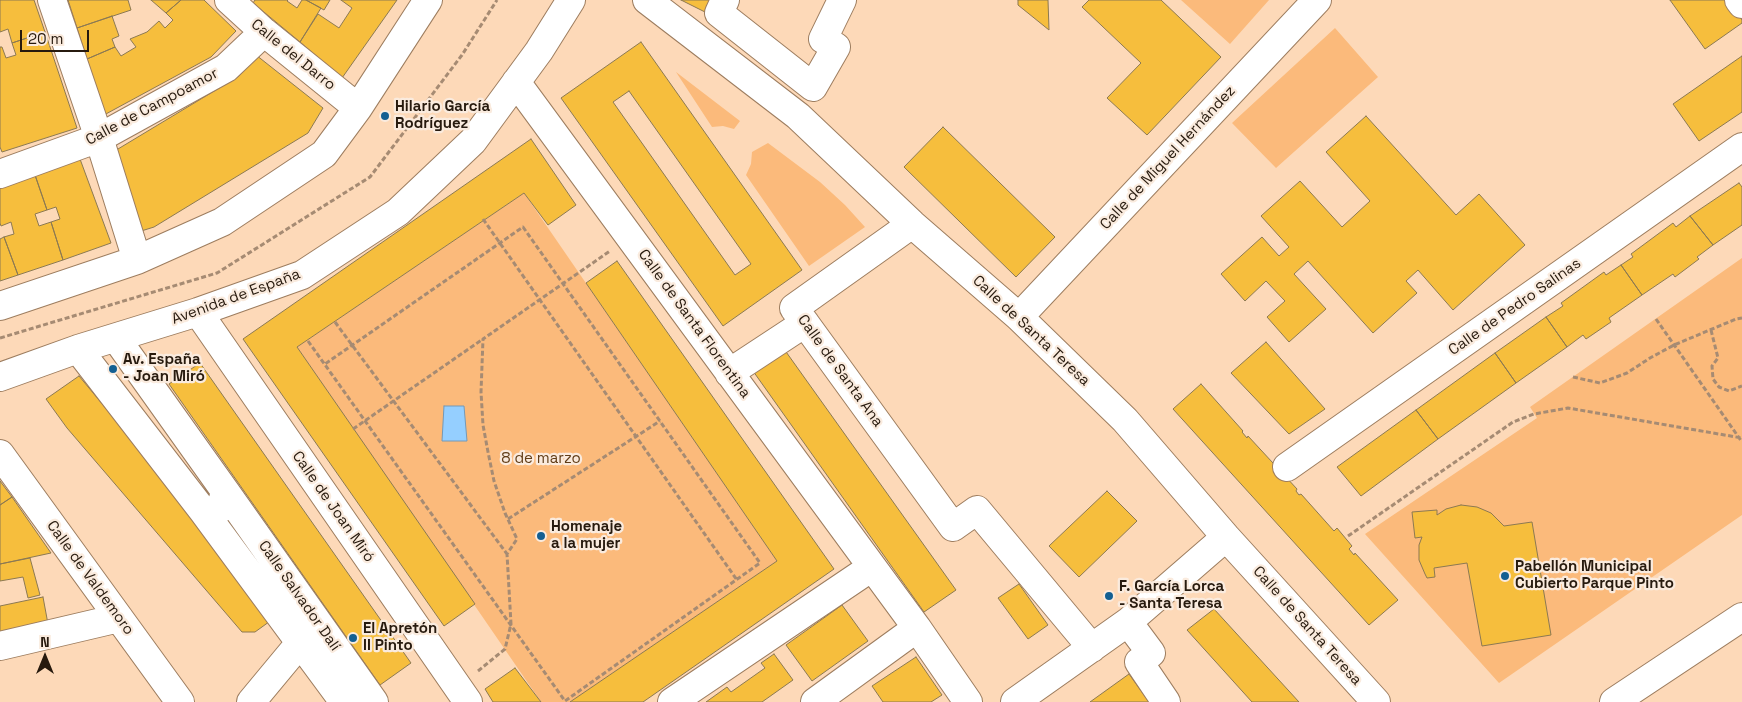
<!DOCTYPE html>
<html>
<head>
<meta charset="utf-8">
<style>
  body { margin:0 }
  #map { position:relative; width:1742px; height:702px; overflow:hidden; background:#fdd9b8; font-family:"Space Grotesk",sans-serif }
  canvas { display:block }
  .north { position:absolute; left:20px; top:632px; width:50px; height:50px; -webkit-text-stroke:4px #faebde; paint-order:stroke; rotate:0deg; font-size:14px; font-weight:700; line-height:20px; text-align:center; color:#271a0e }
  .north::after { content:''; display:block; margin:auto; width:18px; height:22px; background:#271a0e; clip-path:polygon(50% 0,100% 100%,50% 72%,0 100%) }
  .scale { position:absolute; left:20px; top:30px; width:69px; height:22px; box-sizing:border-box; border:2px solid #271a0e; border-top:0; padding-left:6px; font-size:15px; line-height:18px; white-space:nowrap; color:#271a0e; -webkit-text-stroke:4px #faebde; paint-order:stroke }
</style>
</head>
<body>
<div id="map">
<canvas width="1742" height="702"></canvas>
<div class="north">N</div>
<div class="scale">20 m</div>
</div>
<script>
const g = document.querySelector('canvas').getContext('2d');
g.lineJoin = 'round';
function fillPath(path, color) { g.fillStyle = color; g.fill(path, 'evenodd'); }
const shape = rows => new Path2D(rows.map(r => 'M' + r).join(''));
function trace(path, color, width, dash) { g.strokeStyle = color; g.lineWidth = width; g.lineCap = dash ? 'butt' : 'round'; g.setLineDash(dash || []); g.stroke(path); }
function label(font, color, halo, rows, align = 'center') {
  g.font = font + ' "Space Grotesk",sans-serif'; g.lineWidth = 4.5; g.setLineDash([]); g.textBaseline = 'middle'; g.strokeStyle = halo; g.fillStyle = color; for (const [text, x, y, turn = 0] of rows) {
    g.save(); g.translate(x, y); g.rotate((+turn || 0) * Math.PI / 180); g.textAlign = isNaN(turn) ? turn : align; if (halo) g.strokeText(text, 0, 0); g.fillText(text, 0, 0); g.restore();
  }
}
fillPath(shape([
  [1181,0,1269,0,1230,44],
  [1335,28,1378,77,1276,168,1232,123],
  [676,72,740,121,734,129,723,126,712,127],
  [768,143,820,182,845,205,865,227,809,266,746,175,751,164,752,152],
  [524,193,777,561,570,702,541,702,297,347],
  [1742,258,1742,515,1499,683,1365,534,1537,418,1530,407]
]), '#fbba7b');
const water = shape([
  [444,406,464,406,467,441,442,441,444,406]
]);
fillPath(water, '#95cfff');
trace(water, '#7499b7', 1);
const building = shape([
  [0,0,34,0,45,32,12,43,8,29,0,32,0,0],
  [68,0,128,0,131,10,77,28,68,0],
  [151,0,181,0,166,13,151,0],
  [181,0,204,0,236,31,211,57,104,115,87,59,115,47,121,56,136,47,130,39,147,32,159,21,165,28,173,20,166,13,181,0],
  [255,0,288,0,287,1,297,8,302,0,306,0,321,8,300,42,253,3,255,0],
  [306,0,330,0,324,10,306,0],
  [341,0,397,0,342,78,300,42,318,14,339,28,352,8,341,0],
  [681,0,720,0,713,16,681,0],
  [1018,0,1048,0,1049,30,1018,5,1018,0],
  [1089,0,1161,0,1221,57,1147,135,1107,98,1141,63,1082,7,1089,0],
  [1670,0,1728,0,1742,20,1742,23,1705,49,1670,0],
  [112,16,119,36,112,39,115,47,87,59,77,28,112,16],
  [45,32,77,128,2,152,0,147,0,47,2,47,6,58,16,55,12,43,45,32],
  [641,42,802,270,723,326,561,98,641,42],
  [629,91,751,264,735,275,613,102,629,91],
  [256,55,323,108,308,133,154,227,138,232,113,152,239,76,256,55],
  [1742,56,1742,112,1699,141,1673,104,1742,56],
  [1366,116,1456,215,1479,194,1525,245,1453,310,1418,270,1406,281,1417,293,1373,333,1308,261,1294,274,1326,309,1289,342,1267,317,1285,301,1266,281,1245,301,1221,274,1262,237,1279,256,1289,247,1261,216,1300,181,1342,227,1370,201,1326,152,1366,116],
  [943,127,1055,237,1016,277,904,167,943,127],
  [531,139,576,205,548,225,524,193,297,347,475,604,444,626,243,339,531,139],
  [80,159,111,243,63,260,51,222,60,219,56,207,47,210,35,175,80,159],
  [35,175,47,210,35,214,39,226,51,222,63,260,18,275,4,237,14,234,11,222,1,226,0,223,0,186,35,175],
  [1739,183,1742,187,1742,225,1713,245,1690,216,1739,183],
  [1690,216,1713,245,1697,257,1699,259,1675,277,1673,274,1642,295,1621,265,1633,257,1631,254,1673,223,1676,227,1690,216],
  [4,237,18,275,0,281,0,239,4,237],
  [617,261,834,569,643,702,570,702,777,561,586,283,617,261],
  [1621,265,1642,295,1609,318,1611,322,1586,339,1583,335,1567,347,1546,317,1563,306,1561,303,1604,272,1606,275,1621,265],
  [1546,317,1567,347,1516,383,1495,353,1546,317],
  [1266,342,1325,409,1289,434,1231,373,1266,342],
  [784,349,956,590,924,612,753,371,784,349],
  [1495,353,1516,383,1438,439,1416,410,1495,353],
  [200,363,411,663,380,685,169,384,200,363],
  [79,376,228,555,273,619,255,632,242,632,67,428,46,399,79,376],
  [1201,384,1243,431,1242,432,1247,438,1248,436,1297,489,1296,491,1299,495,1301,494,1334,531,1337,528,1352,546,1349,549,1354,555,1355,553,1398,600,1369,625,1173,409,1201,384],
  [1416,410,1438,439,1361,496,1337,467,1416,410],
  [0,481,12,497,0,505,0,481],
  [1107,491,1137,521,1079,577,1049,546,1107,491],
  [12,497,51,553,0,564,0,505,12,497],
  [1461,505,1477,507,1491,513,1504,526,1532,522,1551,635,1482,646,1467,563,1434,568,1435,577,1427,578,1425,574,1419,560,1419,545,1422,537,1415,538,1412,512,1437,510,1437,515,1446,509,1461,505],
  [30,558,40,595,28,598,23,577,0,581,0,564,30,558],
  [1019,584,1048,625,1028,639,998,598,1019,584],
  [43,597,48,624,0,635,0,606,43,597],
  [842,605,868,641,812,681,786,645,842,605],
  [1214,609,1299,702,1252,702,1187,630,1214,609],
  [774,654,793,680,762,702,706,702,727,687,731,692,765,668,761,663,774,654],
  [916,657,942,695,931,702,883,702,872,686,916,657],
  [515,668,541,702,493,702,485,689,515,668],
  [1129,674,1149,702,1090,702,1129,674]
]);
fillPath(building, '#f6be3d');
trace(building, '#8c7952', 1);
const minor = shape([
  [52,0,99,138,137,260],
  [229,0,264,32,358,108],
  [647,0,798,116,912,224,1019,317,1125,420,1226,537,1376,702],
  [725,0,719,13,813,87,836,47,823,39,842,0],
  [1739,0,1742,4],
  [516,82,917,628,968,702],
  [0,174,99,138,226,68,264,32],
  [912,224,794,308,953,527,977,510,1092,648],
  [0,306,137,260,222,222,324,154,358,108,428,0],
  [198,312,468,702],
  [1019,317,1317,0],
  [116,338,225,491,221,508],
  [78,349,203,511,344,702],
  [729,373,805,323],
  [0,377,78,349,198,312,302,275,398,212,473,141,539,51,571,0],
  [0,454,180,702],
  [1287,467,1742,147],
  [225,491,374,702],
  [1128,622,1151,653,1139,662,1166,702],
  [0,646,119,618],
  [251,702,300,643],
  [672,702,872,567],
  [815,702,917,628],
  [1015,702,1128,622,1226,537],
  [1614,702,1742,617]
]);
trace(minor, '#9d7d5f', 30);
trace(shape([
  [483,219,737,580],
  [1656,319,1742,442],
  [335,322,507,554],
  [1711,330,1718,358,1712,366,1713,379,1719,387,1729,391,1742,386],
  [0,338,217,273,370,177,462,55,497,0],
  [308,341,565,701,760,563,523,227,325,364],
  [1573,377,1600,383,1627,373,1650,358,1674,345,1736,319,1742,318],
  [353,429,483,339],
  [508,519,660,421],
  [1348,536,1513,422,1534,414,1568,408,1742,438],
  [478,671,505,649,511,624,507,554,517,539,505,513,494,481,488,452,483,425,481,392,483,339,610,251]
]), '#a68b73', 3, [5, 2.5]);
trace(minor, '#fff', 28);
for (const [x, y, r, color] of [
  [385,116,5,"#135f92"],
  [113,369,5,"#135f92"],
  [541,536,5,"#135f92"],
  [1505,576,5,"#135f92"],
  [1109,596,5,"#135f92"],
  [353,638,5,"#135f92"]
]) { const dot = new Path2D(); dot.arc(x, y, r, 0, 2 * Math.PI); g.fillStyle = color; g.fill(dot); trace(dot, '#faebde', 2); }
label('15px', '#271a0e', '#faebde', [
  ["Calle del Darro",293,55,39],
  ["Calle de Campoamor",152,107,-28],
  ["Calle de Miguel Hernández",1168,158,-47],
  ["Avenida de España",236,297,-20],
  ["Calle de Pedro Salinas",1515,307,-35],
  ["Calle de Santa Florentina",694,324,54],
  ["Calle de Santa Teresa",1031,331,43],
  ["Calle de Santa Ana",840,371,54],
  ["Calle de Joan Miró",333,507,55],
  ["Calle de Valdemoro",90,578,54],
  ["Calle Salvador Dalí",299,596,55],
  ["Calle de Santa Teresa",1307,626,48]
]);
label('bold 15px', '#271a0e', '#faebde', [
  ["Hilario García",395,107],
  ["Rodríguez",395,124],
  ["Av. España",123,360],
  ["- Joan Miró",123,377],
  ["Homenaje",551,527],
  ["a la mujer",551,544],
  ["Pabellón Municipal",1515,567],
  ["Cubierto Parque Pinto",1515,584],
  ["F. García Lorca",1119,587],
  ["- Santa Teresa",1119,604],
  ["El Apretón",363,629],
  ["II Pinto",363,646]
], 'left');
label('15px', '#613d17', '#faebde', [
  ["8 de marzo",541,459]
]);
</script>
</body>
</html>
